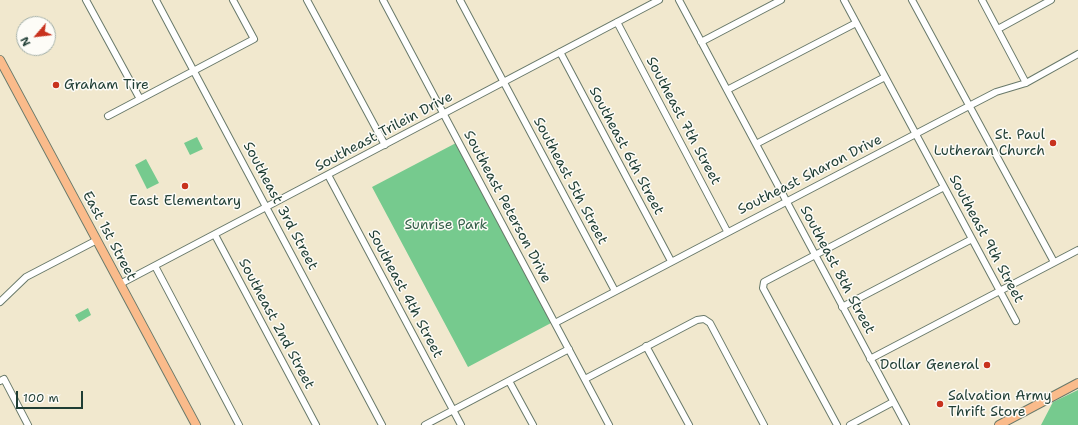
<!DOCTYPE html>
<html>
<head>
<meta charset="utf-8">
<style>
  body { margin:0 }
  #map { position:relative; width:1078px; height:425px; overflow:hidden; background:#f1e8ce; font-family:"Shantell Sans",sans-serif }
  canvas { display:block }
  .north { position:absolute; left:16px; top:16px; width:40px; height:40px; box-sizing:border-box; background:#fdfcf7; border:1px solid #a4b0a9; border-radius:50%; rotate:242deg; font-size:11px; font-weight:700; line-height:16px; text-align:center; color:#1f3d34 }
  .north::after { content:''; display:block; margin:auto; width:14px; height:18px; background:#c8321e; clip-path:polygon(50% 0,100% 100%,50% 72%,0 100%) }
  .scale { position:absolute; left:16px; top:391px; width:67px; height:18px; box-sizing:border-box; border:2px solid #1f3d34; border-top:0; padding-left:5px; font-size:12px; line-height:14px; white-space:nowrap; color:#1f3d34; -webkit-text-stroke:3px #fdfcf7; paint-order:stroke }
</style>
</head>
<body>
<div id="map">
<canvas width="1078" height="425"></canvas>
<div class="north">N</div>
<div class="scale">100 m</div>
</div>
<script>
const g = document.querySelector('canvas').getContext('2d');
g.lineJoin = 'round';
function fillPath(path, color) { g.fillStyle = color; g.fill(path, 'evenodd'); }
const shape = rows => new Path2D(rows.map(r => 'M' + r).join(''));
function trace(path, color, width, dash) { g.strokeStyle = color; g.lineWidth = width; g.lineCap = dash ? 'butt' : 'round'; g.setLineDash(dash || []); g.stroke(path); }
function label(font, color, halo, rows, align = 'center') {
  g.font = font + ' "Shantell Sans",sans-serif'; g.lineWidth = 3; g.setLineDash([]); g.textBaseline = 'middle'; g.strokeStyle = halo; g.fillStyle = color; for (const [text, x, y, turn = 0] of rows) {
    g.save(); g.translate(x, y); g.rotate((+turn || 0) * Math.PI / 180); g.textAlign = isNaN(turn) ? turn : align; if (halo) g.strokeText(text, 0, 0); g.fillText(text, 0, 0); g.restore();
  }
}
fillPath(shape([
  [197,137,203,149,190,155,184,143],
  [456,143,551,323,468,367,372,187],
  [146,159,159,183,147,189,135,165],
  [88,308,91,315,79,322,75,315],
  [1078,390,1078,425,1041,425,1053,402]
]), '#76ca8e');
const minor = shape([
  [86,0,140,99],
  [156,0,382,425],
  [307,0,385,145],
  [383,0,609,425],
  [460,0,615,291],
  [679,0,906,425],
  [844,0,1016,321],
  [912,0,1054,262],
  [982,0,1026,83],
  [617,22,727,231],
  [998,29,1051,0],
  [701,42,781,0],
  [560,52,671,261],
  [727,90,856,23],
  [108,116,254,39,233,0],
  [756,144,885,77],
  [328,175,461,425],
  [215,235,316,425],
  [155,266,239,425],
  [120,284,659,0],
  [0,302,26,277,97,240],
  [842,307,972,239],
  [555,323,969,106,996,92,1026,83,1078,54],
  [646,346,689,425],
  [870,359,1078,250],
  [585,379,697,320,704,319,710,323,764,425],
  [0,381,4,379,28,425],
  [509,381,533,425],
  [425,425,569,349],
  [837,425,763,288,764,282,944,187],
  [850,425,893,402]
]);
const major = shape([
  [0,60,196,425],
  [999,425,1078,383]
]);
trace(minor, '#68796a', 8);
trace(major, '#68796a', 10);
trace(minor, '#fff', 6);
trace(major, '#fabb8b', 8);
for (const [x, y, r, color] of [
  [56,85,4,"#c8321e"],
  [1053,143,4,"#c8321e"],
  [185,186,4,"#c8321e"],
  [987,365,4,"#c8321e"],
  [940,404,4,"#c8321e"]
]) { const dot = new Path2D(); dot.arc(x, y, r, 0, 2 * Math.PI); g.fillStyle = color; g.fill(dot); trace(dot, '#fdfcf7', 1.5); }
label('14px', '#1f3d34', '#fdfcf7', [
  ["Graham Tire",64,85],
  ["St. Paul",1045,135,"right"],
  ["Lutheran Church",1045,151,"right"],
  ["East Elementary",185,201,"center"],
  ["Dollar General",979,365,"right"],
  ["Salvation Army",948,396],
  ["Thrift Store",948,412]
], 'left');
label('14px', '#1f3d34', '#fdfcf7', [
  ["Southeast 7th Street",683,121,62],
  ["Southeast Trilein Drive",384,132,-28],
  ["Southeast 6th Street",626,151,62],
  ["Southeast Sharon Drive",810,175,-27],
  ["Southeast 5th Street",570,181,62],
  ["Southeast 3rd Street",280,206,62],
  ["Southeast Peterson Drive",507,207,62],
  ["East 1st Street",109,236,62],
  ["Southeast 9th Street",986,239,62],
  ["Southeast 8th Street",837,270,62],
  ["Southeast 4th Street",405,294,62],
  ["Southeast 2nd Street",276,324,62]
]);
label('14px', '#35604a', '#fdfcf7', [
  ["Sunrise Park",446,225]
]);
</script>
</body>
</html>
